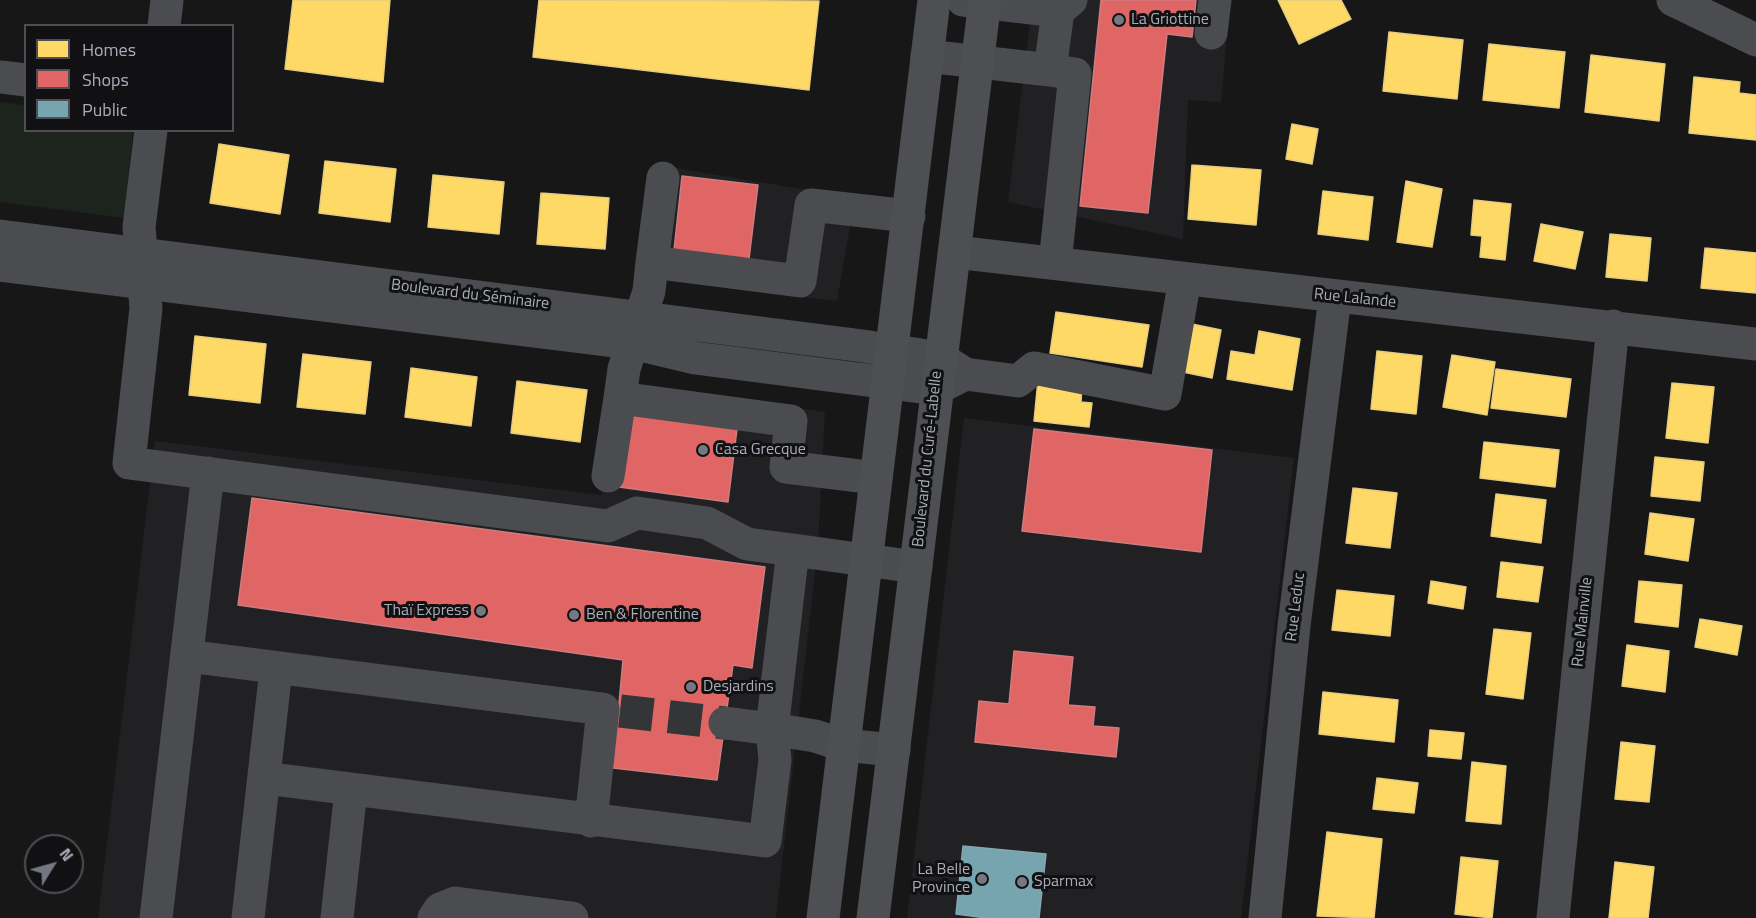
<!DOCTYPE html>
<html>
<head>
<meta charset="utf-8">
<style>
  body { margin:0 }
  #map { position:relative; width:1756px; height:918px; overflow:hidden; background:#171717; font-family:"Titillium Web",sans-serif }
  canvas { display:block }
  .legend { position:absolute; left:24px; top:24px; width:210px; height:108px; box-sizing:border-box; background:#111113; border:2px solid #4d4f55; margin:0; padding:8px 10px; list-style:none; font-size:18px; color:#a8adb8 }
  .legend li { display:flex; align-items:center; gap:12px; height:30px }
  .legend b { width:30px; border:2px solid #4d4f55 }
  .north { position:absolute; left:24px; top:834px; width:60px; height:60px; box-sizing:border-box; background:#111113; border:2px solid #4d4f55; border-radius:50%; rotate:53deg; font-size:16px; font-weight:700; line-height:24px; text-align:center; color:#a8adb8 }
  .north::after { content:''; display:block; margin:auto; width:21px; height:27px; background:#757880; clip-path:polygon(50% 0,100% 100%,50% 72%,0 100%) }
</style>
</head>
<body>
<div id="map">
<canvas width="1756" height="918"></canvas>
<ul class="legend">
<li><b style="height:16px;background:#ffd966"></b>Homes</li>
<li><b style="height:16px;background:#e06666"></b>Shops</li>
<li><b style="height:16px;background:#76a5af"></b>Public</li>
</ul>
<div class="north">N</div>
</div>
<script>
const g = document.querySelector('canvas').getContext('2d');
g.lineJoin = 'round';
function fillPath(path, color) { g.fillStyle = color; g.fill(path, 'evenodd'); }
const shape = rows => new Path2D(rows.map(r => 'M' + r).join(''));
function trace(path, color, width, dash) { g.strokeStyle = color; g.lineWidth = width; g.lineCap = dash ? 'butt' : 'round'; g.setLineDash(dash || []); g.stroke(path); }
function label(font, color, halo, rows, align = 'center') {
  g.font = font + ' "Titillium Web",sans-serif'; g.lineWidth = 6; g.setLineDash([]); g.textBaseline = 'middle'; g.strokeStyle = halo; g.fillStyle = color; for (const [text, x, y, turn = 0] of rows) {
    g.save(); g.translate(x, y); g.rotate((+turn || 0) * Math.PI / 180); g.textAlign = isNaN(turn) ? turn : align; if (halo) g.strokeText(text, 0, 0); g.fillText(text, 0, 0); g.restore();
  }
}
fillPath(shape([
  [1033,0,1230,0,1221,102,1188,100,1183,239,1008,202],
  [658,165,855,198,837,301,639,278],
  [629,384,825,412,818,545,776,918,98,918,155,441,601,495],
  [964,418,1294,458,1241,918,907,918]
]), '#212123');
fillPath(shape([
  [0,102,25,105,26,130,133,131,125,218,0,202]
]), '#1d241e');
const homes = shape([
  [293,0,390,0,383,82,285,69,293,0],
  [539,0,819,1,809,90,533,57,539,0],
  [1278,0,1341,0,1351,19,1299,44,1278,0],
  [1389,32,1463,40,1457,99,1383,91,1389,32],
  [1489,44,1565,52,1559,108,1483,100,1489,44],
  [1591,55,1665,64,1659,121,1585,112,1591,55],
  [1694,77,1740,82,1739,93,1756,95,1756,140,1689,133,1694,77],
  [1292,124,1318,129,1312,164,1286,159,1292,124],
  [219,144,289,155,280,214,210,203,219,144],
  [325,161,396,169,390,222,319,213,325,161],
  [1192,165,1261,170,1256,225,1188,219,1192,165],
  [433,175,504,182,499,234,428,227,433,175],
  [1406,181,1442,189,1432,247,1397,242,1406,181],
  [1323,191,1373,197,1368,240,1318,234,1323,191],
  [541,193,609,198,605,249,537,244,541,193],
  [1474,200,1511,204,1505,260,1480,257,1482,236,1471,235,1474,200],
  [1541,224,1583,232,1575,269,1534,261,1541,224],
  [1610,234,1651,238,1647,281,1606,277,1610,234],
  [1705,248,1756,253,1756,293,1701,288,1705,248],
  [1056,312,1149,325,1142,367,1050,353,1056,312],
  [1187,323,1221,330,1212,378,1178,371,1187,323],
  [1259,331,1300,339,1292,390,1227,379,1231,351,1255,355,1259,331],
  [195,336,266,344,260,403,189,395,195,336],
  [1377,351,1422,356,1416,414,1371,409,1377,351],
  [303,354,371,362,365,414,297,407,303,354],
  [1452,355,1495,362,1487,415,1443,407,1452,355],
  [411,368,477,377,471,426,405,417,411,368],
  [1496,369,1571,379,1566,417,1491,408,1496,369],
  [1038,380,1082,385,1081,402,1092,403,1089,427,1034,421,1038,380],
  [517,381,587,390,580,442,511,433,517,381],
  [1672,383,1714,387,1708,443,1666,438,1672,383],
  [1484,442,1559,450,1555,487,1480,478,1484,442],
  [1655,457,1704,462,1700,501,1651,496,1655,457],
  [1353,488,1397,493,1390,548,1346,543,1353,488],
  [1496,494,1546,500,1541,543,1491,536,1496,494],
  [1650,513,1694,519,1688,561,1645,554,1650,513],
  [1501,562,1543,567,1538,602,1497,597,1501,562],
  [1431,581,1466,587,1463,609,1428,603,1431,581],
  [1639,581,1682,585,1678,627,1635,622,1639,581],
  [1337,590,1394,596,1390,636,1332,630,1337,590],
  [1700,619,1742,626,1737,655,1695,647,1700,619],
  [1494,629,1531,633,1523,699,1486,694,1494,629],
  [1627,645,1669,651,1665,692,1622,686,1627,645],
  [1323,692,1398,700,1394,742,1319,734,1323,692],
  [1430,730,1464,733,1461,759,1428,756,1430,730],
  [1621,742,1655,746,1649,802,1615,799,1621,742],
  [1472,762,1506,766,1501,824,1466,821,1472,762],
  [1377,778,1418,783,1414,813,1373,809,1377,778],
  [1327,832,1382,839,1374,918,1317,916,1327,832],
  [1461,857,1498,861,1492,918,1455,914,1461,857],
  [1615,862,1654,867,1648,918,1609,918,1615,862]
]);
fillPath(homes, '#ffd966');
trace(homes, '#e5cc7f', 1.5);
const shops = shape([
  [1101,0,1196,0,1192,37,1167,34,1148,213,1080,206,1101,0],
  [682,176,758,185,749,259,674,250,682,176],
  [630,407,738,421,728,502,619,487,630,407],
  [1034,429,1212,450,1201,552,1022,531,1034,429],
  [252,498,765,567,752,668,733,665,717,780,613,768,623,660,238,605,252,498],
  [1014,651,1073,657,1068,705,1095,707,1093,726,1119,728,1116,757,975,742,979,701,1009,704,1014,651]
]);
fillPath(shops, '#e06666');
trace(shops, '#cf7b7f', 1.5);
const public = shape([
  [963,846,1046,854,1039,918,986,918,956,914,963,846]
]);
fillPath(public, '#76a5af');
trace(public, '#85a7b2', 1.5);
trace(shape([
  [620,711,725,723]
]), '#343537', 33, [33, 16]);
trace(shape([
  [963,0,1058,11],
  [1673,0,1756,40],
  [164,26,167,0],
  [1211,33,1215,0],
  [927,56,1050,70],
  [0,77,26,80],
  [151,130,139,227,146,308,129,463,608,526,637,513,707,523,747,544,793,550],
  [663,178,652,262,800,281,811,205,909,216],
  [0,236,863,346,940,358,965,374,1018,381,1034,368,1165,394,1185,279],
  [955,252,1756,344],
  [652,262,649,291,624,369,620,398,791,421,786,467,876,478],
  [1055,263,1075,74,1050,70,1058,11,1071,0],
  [0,265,632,343,695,358,936,389,961,376],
  [608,476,620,398],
  [187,656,603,709,591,821],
  [894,750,843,745,815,736,772,729,793,550,916,567],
  [264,778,765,841,775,760,772,729,725,723],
  [156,918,208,473],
  [248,918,276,669],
  [337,918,351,790],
  [434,918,440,909,455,903,572,918],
  [1265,918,1294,626,1335,297],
  [1553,918,1613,326]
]), '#4b4c50', 33);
trace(shape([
  [823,918,934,0],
  [873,918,985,0]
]), '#4d4f52', 33);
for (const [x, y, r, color] of [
  [1119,20,6,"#757880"],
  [703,450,6,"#757880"],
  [481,611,6,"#757880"],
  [574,615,6,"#757880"],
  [691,687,6,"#757880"],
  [982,879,6,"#757880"],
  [1022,882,6,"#757880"]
]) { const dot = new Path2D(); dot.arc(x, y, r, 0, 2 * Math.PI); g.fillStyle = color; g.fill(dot); trace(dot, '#111113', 2); }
label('16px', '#a8adb8', '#111113', [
  ["La Griottine",1131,20],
  ["Casa Grecque",715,450],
  ["Thaï Express",469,611,"right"],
  ["Ben & Florentine",586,615],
  ["Desjardins",703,687],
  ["La Belle",970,870,"right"],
  ["Province",970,888,"right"],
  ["Sparmax",1034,882]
], 'left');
label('16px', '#a8adb8', '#111113', [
  ["Boulevard du Séminaire",470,295,7],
  ["Rue Lalande",1355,299,6],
  ["Boulevard du Curé-Labelle",928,459,-84],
  ["Rue Leduc",1296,607,-83],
  ["Rue Mainville",1583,622,-84]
]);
</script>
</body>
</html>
